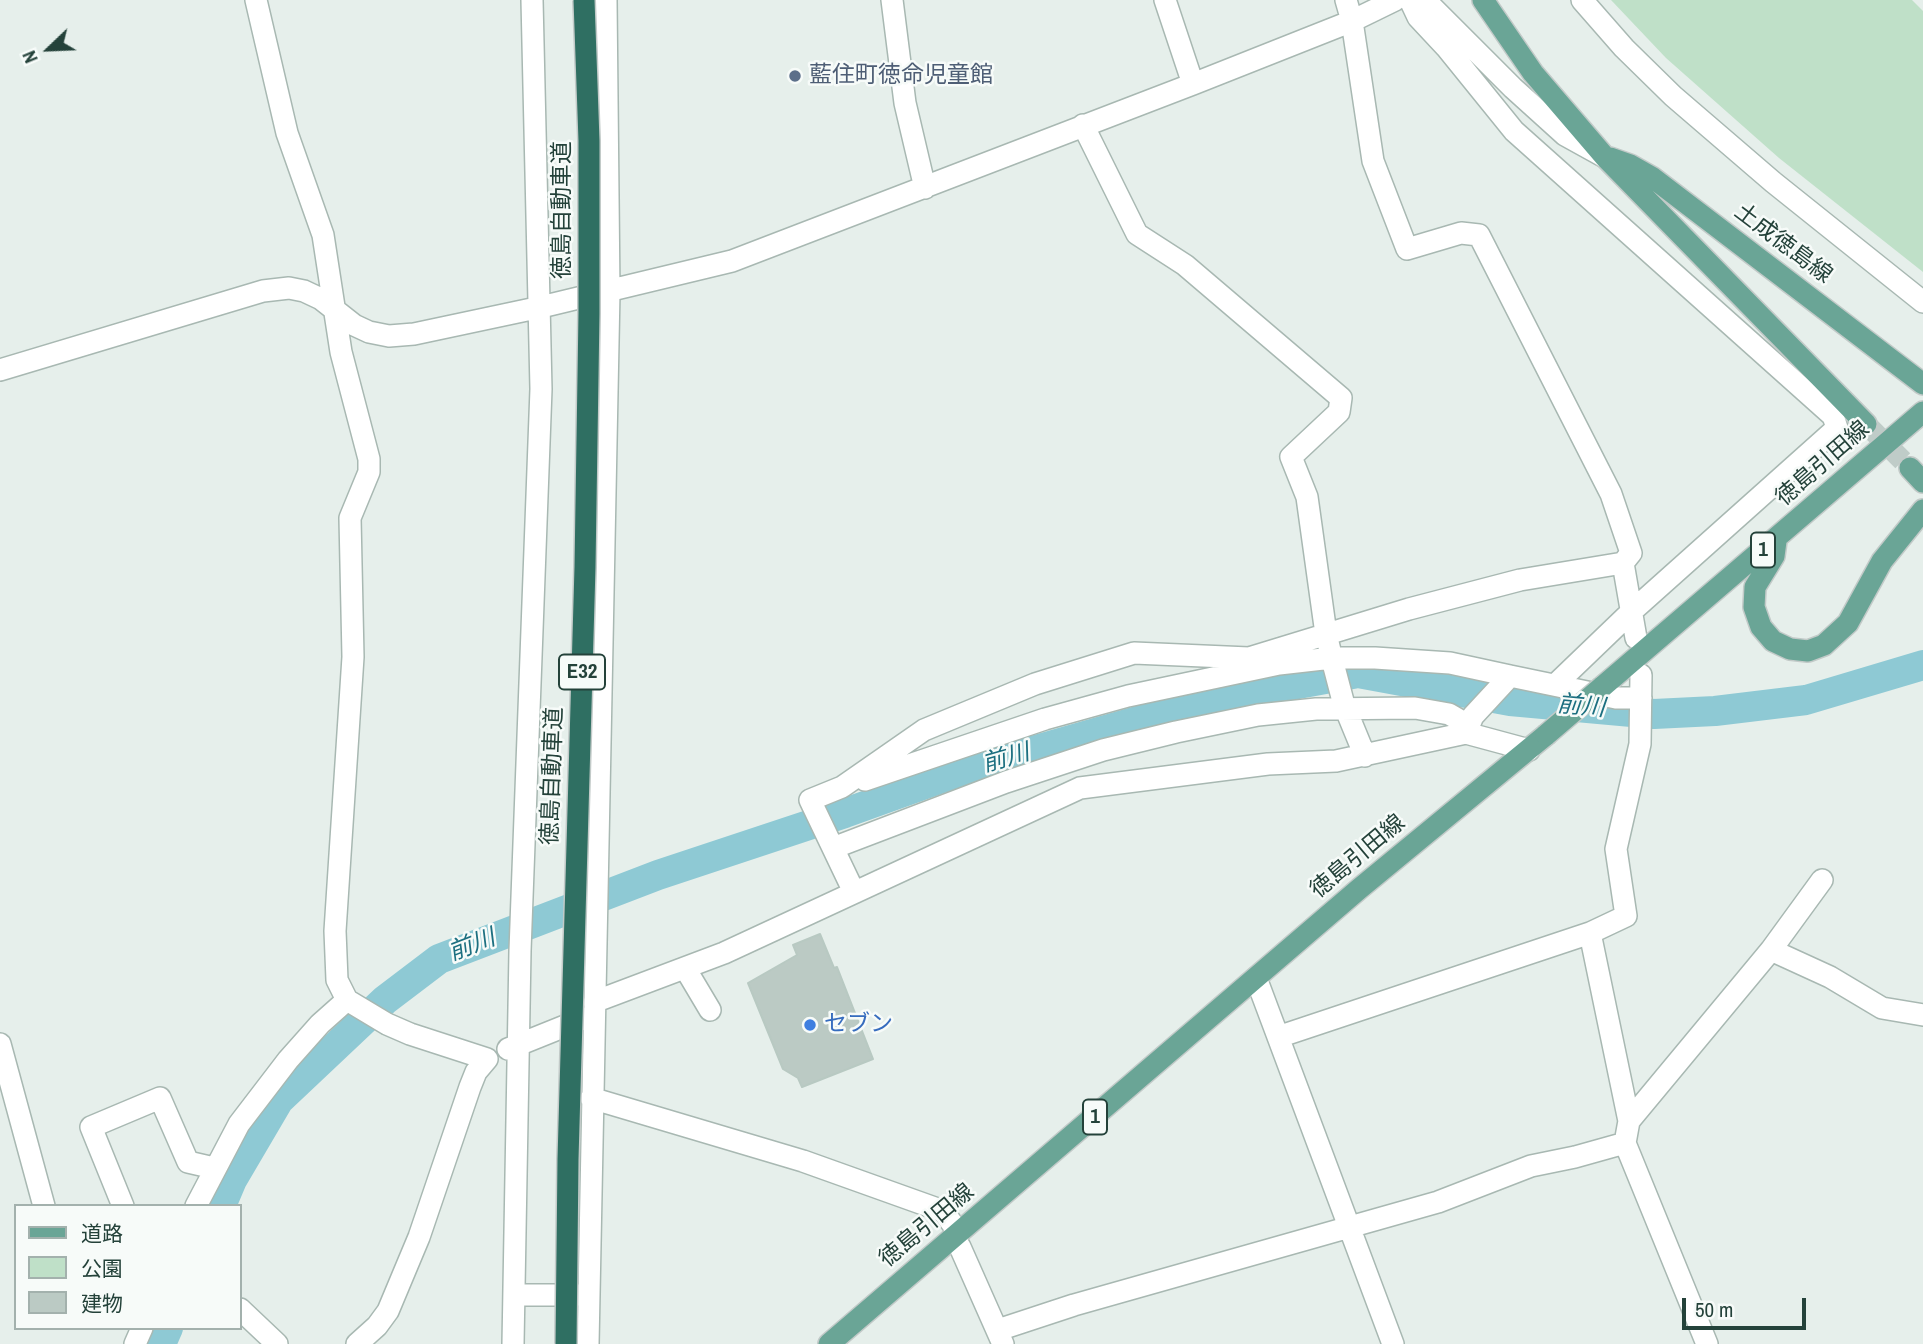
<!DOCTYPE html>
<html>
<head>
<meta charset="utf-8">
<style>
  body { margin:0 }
  #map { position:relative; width:1923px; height:1344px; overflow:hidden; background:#e6efeb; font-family:"Archivo Narrow","Noto Sans JP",sans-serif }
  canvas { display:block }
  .legend { position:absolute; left:14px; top:1204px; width:228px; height:126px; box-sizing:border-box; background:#f7fbf9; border:2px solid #a3b1ad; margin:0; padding:9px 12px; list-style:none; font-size:21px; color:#24423a }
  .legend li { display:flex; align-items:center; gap:14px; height:35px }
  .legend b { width:35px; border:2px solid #a3b1ad }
  .north { position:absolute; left:14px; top:14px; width:70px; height:70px; -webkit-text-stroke:5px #f7fbf9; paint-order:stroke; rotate:247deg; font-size:19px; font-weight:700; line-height:28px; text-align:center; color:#24423a }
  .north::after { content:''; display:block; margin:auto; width:24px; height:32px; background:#24423a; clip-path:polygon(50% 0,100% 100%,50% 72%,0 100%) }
  .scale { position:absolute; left:1682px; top:1298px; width:124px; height:32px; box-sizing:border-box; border:4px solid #24423a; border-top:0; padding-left:9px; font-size:21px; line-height:24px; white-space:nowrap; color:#24423a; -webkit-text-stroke:5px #f7fbf9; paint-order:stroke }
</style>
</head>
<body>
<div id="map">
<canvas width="1923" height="1344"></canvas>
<ul class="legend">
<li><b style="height:9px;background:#6aa596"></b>道路</li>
<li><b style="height:19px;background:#bfe0c8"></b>公園</li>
<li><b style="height:19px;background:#bbcac4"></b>建物</li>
</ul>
<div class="north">N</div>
<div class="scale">50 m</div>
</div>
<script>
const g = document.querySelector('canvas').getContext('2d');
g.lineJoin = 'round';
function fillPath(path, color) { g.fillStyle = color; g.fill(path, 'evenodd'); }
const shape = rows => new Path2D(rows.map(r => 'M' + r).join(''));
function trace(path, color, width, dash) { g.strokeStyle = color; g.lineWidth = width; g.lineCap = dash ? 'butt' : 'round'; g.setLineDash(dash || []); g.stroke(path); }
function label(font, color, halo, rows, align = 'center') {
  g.font = font + ' "Archivo Narrow","Noto Sans JP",sans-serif'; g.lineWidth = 5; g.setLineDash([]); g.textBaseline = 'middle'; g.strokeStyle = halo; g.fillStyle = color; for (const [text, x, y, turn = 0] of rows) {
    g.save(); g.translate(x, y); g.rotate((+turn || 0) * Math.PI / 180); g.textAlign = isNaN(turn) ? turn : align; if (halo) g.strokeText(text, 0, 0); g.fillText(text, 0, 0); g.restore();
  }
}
fillPath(shape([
  [1611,0,1912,0,1923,11,1923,272,1779,158,1666,58]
]), '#bfe0c8');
trace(shape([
  [221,1206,232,1180,279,1100,385,1000,439,959,658,875,845,813,959,772,1211,700,1358,673,1510,701,1654,714,1715,711,1806,700,1923,665],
  [161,1344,168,1328]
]), '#8ec9d4', 30);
const building = shape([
  [820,934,834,968,837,967,873,1059,802,1087,798,1078,783,1069,748,983,797,955,793,945,820,934]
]);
fillPath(building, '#bbcac4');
trace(building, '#b8c9c2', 2);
trace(shape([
  [1866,424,1910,468]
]), '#bfccc8', 21, [21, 10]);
const minor = shape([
  [256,0,287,133,323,235,341,352,369,459,369,472,350,518,353,657,335,931,337,980,347,1000,387,1024,410,1034,487,1059,476,1072,470,1087,419,1237,388,1311,377,1326,357,1344],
  [892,0,905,103,925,188],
  [1165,0,1193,84],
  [1410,0,1418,17,1446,47,1514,131,1833,416,1837,428,1631,612,1555,685],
  [1425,0,1513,88,1565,135,1603,156],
  [1582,0,1624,48,1673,96,1773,182,1923,302],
  [1083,125,1137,234,1185,265,1341,398,1339,412,1291,457,1307,497,1326,634,1333,663,1344,705,1365,756],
  [0,370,263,291,289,288,304,291,321,299,354,325,369,332,389,336,414,334,541,307,732,261,1193,84,1352,21,1395,0],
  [1623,563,1636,638],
  [1466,733,1473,716,1510,676,1616,698,1641,698],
  [865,780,1045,719,1128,696,1279,664,1332,658,1375,658,1450,663,1510,676],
  [833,848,1006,782,1103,750,1176,732,1258,715,1316,709,1415,708,1449,714,1468,725],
  [854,892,810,800,842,787,924,730,1035,684,1134,653,1249,658,1409,609,1520,580,1623,563,1631,553,1611,494,1479,235,1461,233,1407,249,1373,161,1352,21,1346,0],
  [1590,933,1629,1121],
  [1771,950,1830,977,1882,1008,1923,1015],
  [685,968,710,1010],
  [1256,978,1393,1344],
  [594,1002,724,953,1080,788,1268,764,1336,761,1466,733,1529,750],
  [1278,1037,1590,933,1626,916,1616,849,1640,744,1641,675],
  [0,1044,44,1206],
  [508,1049,585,1018],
  [591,1098,803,1161,943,1211,959,1233],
  [123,1206,91,1127,160,1098,188,1162,214,1168],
  [196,1206,239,1124,288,1060,320,1024,347,1000],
  [954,1238,960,1247,1003,1344],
  [514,1295,585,1295],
  [240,1309,277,1344],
  [998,1330,1074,1305,1438,1202,1531,1166,1575,1157,1625,1143],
  [135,1344,142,1328],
  [513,1344,520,951,541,389,532,0],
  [588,1344,609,292,606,0],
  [1707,1344,1625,1143,1629,1121,1771,950,1822,880]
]);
const major = shape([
  [1483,0,1533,73,1605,157,1866,424],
  [1610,158,1630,165,1653,178,1923,384],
  [1910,468,1923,482],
  [1776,541,1774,556,1755,587,1754,607,1761,627,1773,641,1790,649,1808,651,1824,645,1848,623,1882,561,1923,510],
  [1602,687,1923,412],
  [829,1344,1359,889,1546,735]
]);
trace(minor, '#a8b8b2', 24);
trace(major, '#c2cac8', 24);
trace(minor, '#fff', 21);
trace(major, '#6aa596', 21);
const majorBridge = shape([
  [1546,735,1602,687]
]);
const highwayBridge = shape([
  [566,1344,568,1159,585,567,589,313,589,141,584,0]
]);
trace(majorBridge, '#c2cac8', 24, []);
trace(highwayBridge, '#c2cac8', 24, []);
trace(majorBridge, '#6aa596', 21);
trace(highwayBridge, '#2f6f62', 21);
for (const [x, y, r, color] of [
  [795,76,7,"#5c6f8a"],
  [810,1025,7,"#3f7fe0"]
]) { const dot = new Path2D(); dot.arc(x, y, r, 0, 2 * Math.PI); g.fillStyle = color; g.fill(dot); trace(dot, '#f7fbf9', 2.5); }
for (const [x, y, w] of [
  [1763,550,24],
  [582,672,46],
  [1095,1117,24]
]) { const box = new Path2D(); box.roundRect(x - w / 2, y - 17.5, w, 35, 5); g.fillStyle = '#f7fbf9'; g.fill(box); trace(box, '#24423a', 2); }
label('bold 21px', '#24423a', null, [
  ["1",1763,550],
  ["E32",582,672],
  ["1",1095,1117]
]);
label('23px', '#4e5e75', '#f7fbf9', [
  ["藍住町徳命児童館",809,76]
], 'left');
label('23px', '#24423a', '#f7fbf9', [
  ["徳島自動車道",563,210,-90],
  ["土成徳島線",1783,244,37],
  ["徳島引田線",1823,464,-41],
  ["徳島自動車道",553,776,-88],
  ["徳島引田線",1358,857,-40],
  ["徳島引田線",927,1226,-40]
]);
label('23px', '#366cbe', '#f7fbf9', [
  ["セブン",824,1025]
], 'left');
label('italic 24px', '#1c6f80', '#f7fbf9', [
  ["前川",1581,707,5],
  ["前川",1006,759,-16],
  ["前川",472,946,-21]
]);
</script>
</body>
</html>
